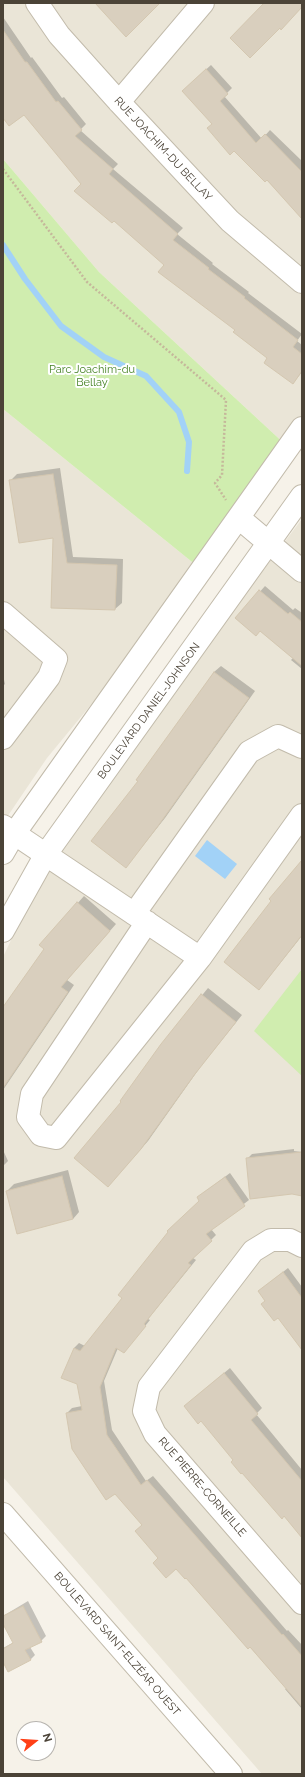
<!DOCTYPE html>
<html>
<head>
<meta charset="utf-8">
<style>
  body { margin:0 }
  #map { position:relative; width:305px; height:1777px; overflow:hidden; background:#f6f2e9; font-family:Raleway,sans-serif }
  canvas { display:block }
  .frame { position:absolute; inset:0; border:4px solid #4b4337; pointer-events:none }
  .north { position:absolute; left:16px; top:1721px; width:40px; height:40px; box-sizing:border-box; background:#fff; border:1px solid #b7b4af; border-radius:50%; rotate:73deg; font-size:11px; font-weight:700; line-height:16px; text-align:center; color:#4b4337 }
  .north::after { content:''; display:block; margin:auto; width:14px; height:18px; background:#ff4017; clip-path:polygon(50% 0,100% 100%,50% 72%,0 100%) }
</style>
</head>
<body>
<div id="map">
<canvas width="305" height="1777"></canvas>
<div class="frame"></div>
<div class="north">N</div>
</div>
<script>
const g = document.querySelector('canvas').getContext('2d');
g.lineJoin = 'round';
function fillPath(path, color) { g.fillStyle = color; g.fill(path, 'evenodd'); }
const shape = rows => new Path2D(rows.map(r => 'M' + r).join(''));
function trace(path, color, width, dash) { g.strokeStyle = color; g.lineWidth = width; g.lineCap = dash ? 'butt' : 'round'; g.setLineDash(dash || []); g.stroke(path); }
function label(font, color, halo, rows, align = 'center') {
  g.font = font + ' Raleway,sans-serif'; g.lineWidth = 4; g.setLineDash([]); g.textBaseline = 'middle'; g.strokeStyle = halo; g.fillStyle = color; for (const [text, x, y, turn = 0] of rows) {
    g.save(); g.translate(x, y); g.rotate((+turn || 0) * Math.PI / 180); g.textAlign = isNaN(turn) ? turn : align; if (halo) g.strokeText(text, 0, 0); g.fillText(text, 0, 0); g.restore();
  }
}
fillPath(shape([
  [3,3,302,3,302,425,288,447,99,272,3,159],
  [3,409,202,570,47,758,3,823],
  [302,519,302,1774,262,1774,3,1477,3,957,31,898,80,811]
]), '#eae5d7');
fillPath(shape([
  [3,159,99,272,288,447,202,570,3,409],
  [302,969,302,1076,254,1031]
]), '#d0edaf');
fillPath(shape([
  [207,840,237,864,225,879,195,856]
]), '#a2d2f7');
fillPath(shape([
  [3,17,31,58,32,57,62,98,64,97,86,124,80,130,118,164,113,169,183,228,177,234,213,263,212,264,249,292,248,293,302,334,297,341,302,345,302,372,293,383,268,358,165,264,82,184,24,114,3,116],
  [211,65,232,88,224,96,262,139,270,130,302,161,302,217,213,123,188,86],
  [60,468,73,557,123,559,122,603,115,609,52,607,54,537,10,481,17,474],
  [265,586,293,610,295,608,302,613,302,669,291,660,293,658,260,630,237,618],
  [221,666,255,691,165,818,126,867,139,780,214,672],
  [3,675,5,684,3,686],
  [302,861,302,930,298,935,301,937,265,982],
  [84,896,116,924,67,980,74,985,3,1090,3,1011,45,949,41,945],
  [208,988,242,1015,201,1066,148,1141,108,1186,123,1102,163,1043],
  [294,1149,294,1151,302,1152,302,1195,247,1159,252,1154],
  [3,1150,8,1161,3,1166],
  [68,1170,79,1212,73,1219,7,1191,14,1184],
  [230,1173,249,1200,211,1229,216,1235,193,1258,196,1260,148,1319,150,1320,128,1347,118,1348,104,1381,112,1430,146,1481,153,1476,287,1631,288,1630,302,1645,302,1709,285,1689,287,1688,186,1576,176,1568,159,1558,143,1525,67,1413,72,1408,82,1406,74,1348,79,1343,85,1346,201,1201,198,1197],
  [288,1268,302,1287,302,1348,259,1291],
  [230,1368,262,1408,256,1414,302,1470,302,1536,202,1420,185,1406],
  [28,1601,46,1636,41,1641,30,1647,35,1655,30,1660,3,1659,3,1648,14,1642,3,1622,3,1616]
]), '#0003');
trace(shape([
  [3,245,25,279,61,326,104,357,146,376,179,412,189,442,187,471]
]), '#a2d2f7', 6);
const building = shape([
  [95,3,160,3,126,37,95,3],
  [264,3,302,3,302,7,281,30,280,28,250,58,230,38,264,3],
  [3,30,25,62,27,62,56,102,58,101,82,130,75,136,113,169,109,174,178,234,173,240,209,268,208,269,245,297,244,298,298,340,293,347,302,354,302,371,293,384,264,363,267,358,233,332,235,330,158,272,164,265,114,221,112,223,74,191,81,184,24,115,9,126,3,118,3,30],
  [206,69,228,94,220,101,256,143,265,134,302,172,302,219,267,180,265,182,234,151,230,155,207,128,212,124,182,91,206,69],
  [53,474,67,563,117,565,115,610,51,608,53,538,19,543,9,480,53,474],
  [259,590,288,614,290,612,302,622,302,666,260,631,256,636,235,618,259,590],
  [214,672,249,698,158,826,126,868,91,841,138,781,136,780,214,672],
  [302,860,302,935,259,990,224,962,271,901,269,899,302,860],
  [77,902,110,931,61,987,68,992,3,1088,3,1007,44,949,39,945,77,902],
  [201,994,236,1022,195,1074,141,1149,108,1187,74,1158,121,1102,120,1101,161,1044,201,994],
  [302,1152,302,1196,292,1194,250,1199,246,1158,302,1152],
  [62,1176,73,1219,17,1234,6,1191,62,1176],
  [225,1177,245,1206,206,1234,212,1241,188,1263,191,1265,144,1324,146,1326,124,1353,116,1348,100,1387,107,1435,141,1485,147,1480,282,1635,283,1634,302,1656,302,1707,250,1647,248,1649,186,1578,185,1579,176,1569,166,1578,153,1563,158,1558,135,1531,142,1525,115,1494,106,1500,72,1449,66,1413,82,1410,77,1384,61,1378,74,1348,80,1351,122,1298,118,1295,168,1232,167,1231,199,1201,197,1197,225,1177],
  [283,1272,302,1298,302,1350,278,1318,274,1321,261,1304,265,1301,258,1291,283,1272],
  [224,1373,258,1414,251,1420,302,1481,302,1538,284,1516,282,1519,242,1473,241,1474,231,1462,233,1460,201,1421,198,1424,184,1406,224,1373],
  [23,1606,42,1642,25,1650,31,1660,8,1672,3,1662,3,1649,13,1643,3,1624,3,1616,23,1606]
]);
fillPath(building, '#d9cfbe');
trace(building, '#d4c7b0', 1);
const minor = shape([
  [37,3,59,35,119,102,230,221,302,282],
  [119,102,203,3],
  [239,518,302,571],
  [3,613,56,659,49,677,3,738],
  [3,826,200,958],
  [3,853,14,834,302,428],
  [134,914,249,752,278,736,302,747],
  [147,922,32,1094,28,1117,41,1135,56,1138,200,958,302,815],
  [3,931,46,854,302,496],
  [302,1246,290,1240,271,1240,253,1251,149,1387,144,1411,155,1434,302,1603],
  [3,1514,231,1774]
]);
trace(minor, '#c2bbab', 24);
trace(shape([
  [3,169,87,282,226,400,222,475,215,483,226,500]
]), '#c5b89b', 2.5, [2, 2]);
trace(minor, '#fff', 22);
label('11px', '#4b4337', '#fff', [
  ["RUE JOACHIM-DU BELLAY",163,149,47],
  ["BOULEVARD DANIEL-JOHNSON",149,711,-54],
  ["RUE PIERRE-CORNEILLE",202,1487,49],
  ["BOULEVARD SAINT-ELZÉAR OUEST",117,1644,49]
]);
label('11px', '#458224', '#fff', [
  ["Parc Joachim-du",92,370],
  ["Bellay",92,383]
]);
</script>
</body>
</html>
